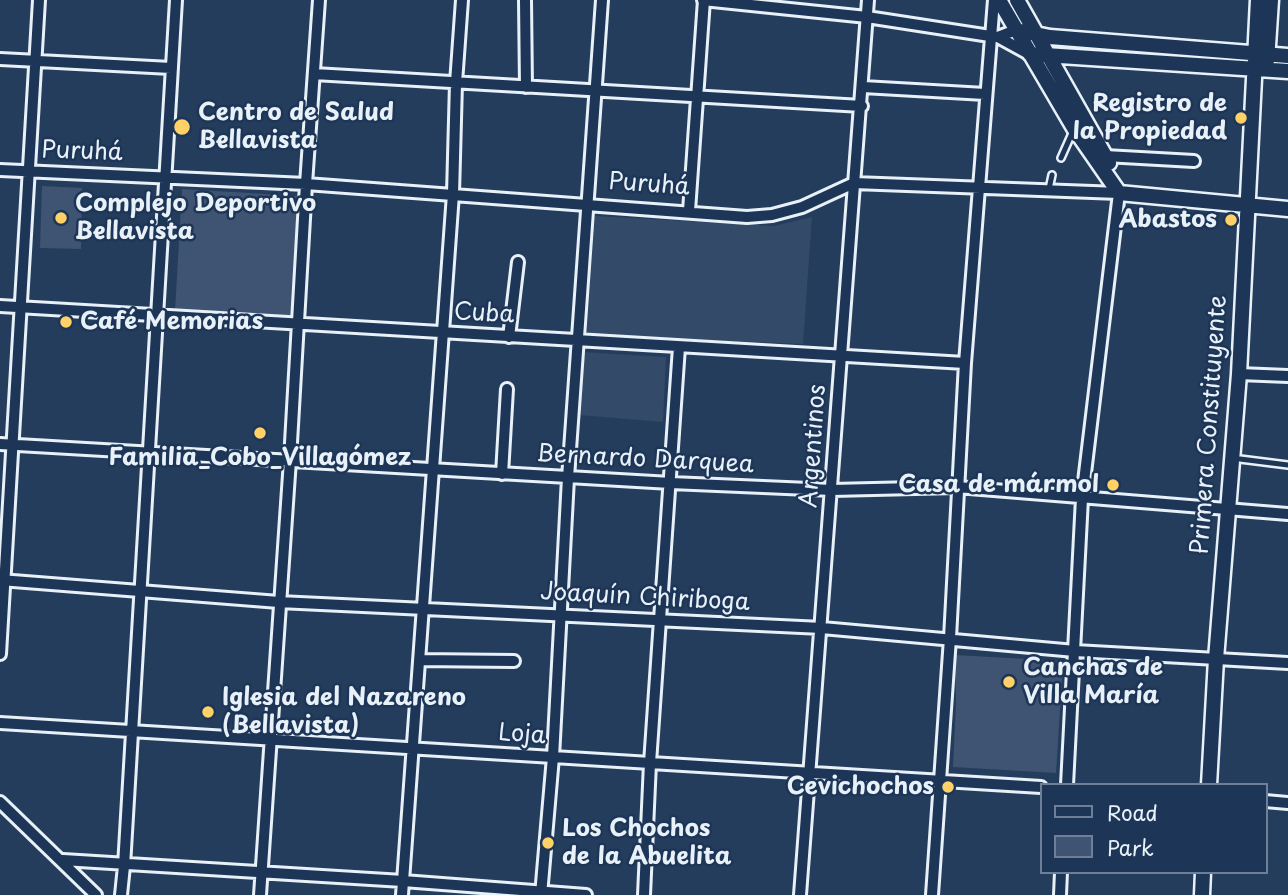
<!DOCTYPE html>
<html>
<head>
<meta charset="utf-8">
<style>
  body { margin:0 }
  #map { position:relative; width:1288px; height:895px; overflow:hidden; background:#253d5d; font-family:"Playpen Sans",sans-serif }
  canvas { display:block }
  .legend { position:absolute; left:1040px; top:783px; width:228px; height:91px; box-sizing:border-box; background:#1d3557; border:2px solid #6e8097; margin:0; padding:9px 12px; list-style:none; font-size:21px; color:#e8f1f8 }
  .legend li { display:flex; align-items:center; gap:14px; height:35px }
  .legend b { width:35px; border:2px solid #6e8097 }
</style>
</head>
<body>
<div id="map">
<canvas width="1288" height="895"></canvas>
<ul class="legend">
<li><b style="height:9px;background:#1d3557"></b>Road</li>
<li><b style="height:19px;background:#3e5472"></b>Park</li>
</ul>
</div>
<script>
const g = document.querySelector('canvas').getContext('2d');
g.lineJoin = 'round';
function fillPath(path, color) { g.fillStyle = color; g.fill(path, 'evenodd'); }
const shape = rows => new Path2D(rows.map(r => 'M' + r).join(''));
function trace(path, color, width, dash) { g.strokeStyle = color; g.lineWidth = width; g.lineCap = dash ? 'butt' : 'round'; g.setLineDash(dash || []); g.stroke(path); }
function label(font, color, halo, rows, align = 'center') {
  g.font = font + ' "Playpen Sans",sans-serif'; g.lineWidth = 5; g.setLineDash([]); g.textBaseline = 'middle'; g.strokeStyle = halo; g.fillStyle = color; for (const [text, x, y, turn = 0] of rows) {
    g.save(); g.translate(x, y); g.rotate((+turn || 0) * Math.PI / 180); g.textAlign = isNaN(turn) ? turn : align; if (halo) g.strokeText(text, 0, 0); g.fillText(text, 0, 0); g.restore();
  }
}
fillPath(shape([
  [595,216,774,226,812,217,803,344,586,335],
  [582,352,666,357,663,422,579,415]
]), '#334a68');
fillPath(shape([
  [42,186,82,188,81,249,40,248],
  [182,189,299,196,292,318,175,311],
  [955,655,1063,661,1056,773,953,767,956,704]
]), '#3e5472');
const lane = shape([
  [1061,158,1073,131],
  [1049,189,1052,175],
  [1240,459,1288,465]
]);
const street = shape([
  [525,0,526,87],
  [703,0,867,17,990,36,998,37,1016,30],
  [998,37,1029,54],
  [0,59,171,68],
  [314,74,862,106],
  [863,87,985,94],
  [1105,156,1194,161],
  [0,170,306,184,747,217,772,215,802,207,854,183,1119,193,1082,498,1067,785],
  [689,211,704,0],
  [0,306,965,363],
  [509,337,518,262],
  [1239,374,1288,376],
  [0,444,671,483,832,490,957,487,1288,514],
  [502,474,507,389],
  [0,580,279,602,822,628,1075,651,1288,663],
  [0,654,39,0],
  [419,660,514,661],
  [0,723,1041,787],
  [1265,801,1288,803],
  [0,802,96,895],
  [63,860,403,881,586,895],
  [121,895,124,866,176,0],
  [260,895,290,460,306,184,319,0],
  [402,895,453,194,456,83,462,0],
  [541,895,553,757,568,478,602,0],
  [644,895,650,763,679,347],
  [800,895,868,0],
  [932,895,950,638,965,363,994,0],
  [1060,895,1061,872]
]);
const secondary = shape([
  [999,0,1074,128,1119,193],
  [1017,0,1109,163],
  [1016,30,1050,37,1288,56],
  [1030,54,1288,71],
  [1267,61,1271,0],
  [1119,193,1288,209],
  [1209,785,1216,659,1239,374,1258,0],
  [1202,895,1203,872]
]);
trace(lane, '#e8f1f8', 10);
trace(street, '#e8f1f8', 16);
trace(secondary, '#e8f1f8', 19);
trace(lane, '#1d3557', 5);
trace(street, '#1d3557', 10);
trace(secondary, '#1d3557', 14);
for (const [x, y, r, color] of [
  [1241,118,7,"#ffd166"],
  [182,127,9,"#ffd166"],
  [61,218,7,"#ffd166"],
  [1231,220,7,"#ffd166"],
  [66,322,7,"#ffd166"],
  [260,433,7,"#ffd166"],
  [1113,485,7,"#ffd166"],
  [1009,682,7,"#ffd166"],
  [208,712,7,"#ffd166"],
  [948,787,7,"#ffd166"],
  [548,843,7,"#ffd166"]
]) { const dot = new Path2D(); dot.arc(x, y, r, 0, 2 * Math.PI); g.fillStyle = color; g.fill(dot); trace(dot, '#1d3557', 2.5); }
label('bold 24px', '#e8f1f8', '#1d3557', [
  ["Registro de",1227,104,"right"],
  ["la Propiedad",1227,132,"right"],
  ["Centro de Salud",198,113],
  ["Bellavista",198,141],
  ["Complejo Deportivo",75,204],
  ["Bellavista",75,232],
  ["Abastos",1217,220,"right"],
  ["Café Memorias",80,322],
  ["Familia_Cobo_Villagómez",260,458,"center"],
  ["Casa de mármol",1099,485,"right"],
  ["Canchas de",1023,668],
  ["Villa María",1023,696],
  ["Iglesia del Nazareno",222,698],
  ["(Bellavista)",222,726],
  ["Cevichochos",934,787,"right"],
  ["Los Chochos",562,829],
  ["de la Abuelita",562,857]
], 'left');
label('24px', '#e8f1f8', '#1d3557', [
  ["Puruhá",82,152,2],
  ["Puruhá",649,185,4],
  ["Cuba",484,314,3],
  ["Primera Constituyente",1210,425,-86],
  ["Argentinos",814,446,-86],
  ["Bernardo Darquea",645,460,3],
  ["Joaquín Chiriboga",645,598,3],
  ["Loja",522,735,4]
]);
</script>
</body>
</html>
